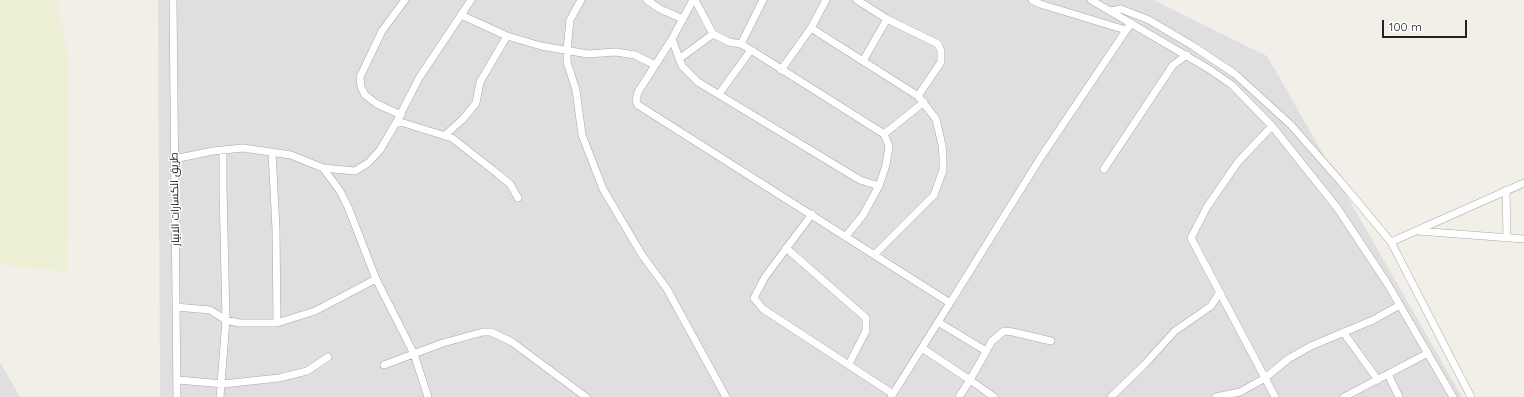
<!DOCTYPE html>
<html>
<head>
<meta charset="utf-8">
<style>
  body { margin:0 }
  #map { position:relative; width:1524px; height:397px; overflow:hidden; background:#f2efe9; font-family:Quicksand,sans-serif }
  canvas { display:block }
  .scale { position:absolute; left:1382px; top:20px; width:85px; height:18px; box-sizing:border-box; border:2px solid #222; border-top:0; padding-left:5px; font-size:12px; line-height:14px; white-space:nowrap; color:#222; -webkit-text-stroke:3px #fff; paint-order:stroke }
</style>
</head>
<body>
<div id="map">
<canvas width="1524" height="397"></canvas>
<div class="scale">100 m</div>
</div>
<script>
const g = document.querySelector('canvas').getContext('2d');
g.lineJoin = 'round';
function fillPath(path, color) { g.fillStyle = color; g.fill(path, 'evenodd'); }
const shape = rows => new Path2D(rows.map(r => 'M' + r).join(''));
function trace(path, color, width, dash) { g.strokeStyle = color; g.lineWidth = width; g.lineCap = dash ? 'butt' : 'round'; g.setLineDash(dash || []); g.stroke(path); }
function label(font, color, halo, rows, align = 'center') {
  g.font = font + ' Quicksand,Cairo,sans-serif'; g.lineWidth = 3; g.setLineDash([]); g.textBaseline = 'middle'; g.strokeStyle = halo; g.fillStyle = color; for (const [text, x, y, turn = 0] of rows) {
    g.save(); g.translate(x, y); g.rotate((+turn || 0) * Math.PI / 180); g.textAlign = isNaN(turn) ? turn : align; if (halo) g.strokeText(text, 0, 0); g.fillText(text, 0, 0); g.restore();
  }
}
fillPath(shape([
  [158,0,1153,0,1267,56,1462,397,160,397],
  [0,362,20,397,0,397]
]), '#e0dfdf');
fillPath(shape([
  [0,0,57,0,69,59,68,272,0,265]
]), '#eef0d5');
const minor = shape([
  [173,0,177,397],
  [581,0,570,20,567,50,567,62,576,90,582,135,603,189,642,255,667,289,726,397],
  [647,0,660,9,683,19],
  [693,0,672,39,638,92,636,101,638,105,950,303,891,397],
  [857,0,887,19,938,44,941,51,941,62,918,96],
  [1032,0,1040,4,1126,30],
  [1091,0,1209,69,1232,85,1272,126,1338,209,1387,283,1453,397],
  [1110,11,1121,9,1149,20,1193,46,1235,74,1291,125,1341,182,1391,242,1471,397],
  [461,15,507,36,541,46,588,54,616,52,635,55,655,65],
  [811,28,918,96,936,119,942,145,943,157,943,170,934,195,875,254],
  [672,39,682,66,698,82,860,180,879,186,886,165,889,146,884,134,751,50,741,44,729,42,713,34,695,0],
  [741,44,763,0],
  [679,59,713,34],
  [863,61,887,19],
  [781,70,811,28,826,0],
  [719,94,751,50],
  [401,115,377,104,365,95,361,87,360,77,382,31,405,0],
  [397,121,452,138,498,174,510,184,518,198],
  [1272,126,1238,162,1207,207,1191,238,1275,397],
  [884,134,924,102],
  [445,135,463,119,476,103,480,82,507,36],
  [174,159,213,151,243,148,291,155,323,168,340,191,348,207,376,279,414,354,428,397],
  [323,168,355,171,368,163,380,150,397,121,419,78,471,0],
  [1104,169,1173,65,1187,55],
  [1506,190,1507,238],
  [812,214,765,277,754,298,763,309,893,394],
  [1417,231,1524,239],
  [846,236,863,215,879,186],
  [1391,242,1524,183],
  [786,248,866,318,866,331,849,364],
  [950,303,1041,157,1131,23],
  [176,307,210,310,226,320,239,323,277,323,276,229,272,152],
  [938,322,986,351],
  [277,323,315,311,376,279],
  [1343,332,1378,380],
  [922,348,970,380,959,397],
  [384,365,443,343,483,332,491,332,512,342,586,397],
  [1388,374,1399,397],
  [178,380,223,384,279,378,307,371,328,357],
  [220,397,226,320,223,188,223,150],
  [994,397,970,380,992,341,1004,331,1013,332,1051,341],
  [1111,397,1144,365,1175,331,1211,306,1220,292],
  [1216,397,1240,392,1265,378,1288,359,1311,346,1373,320,1400,305],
  [1344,397,1428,353]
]);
trace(minor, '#a9a9a9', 8);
trace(minor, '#fff', 7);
label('11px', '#222', '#fff', [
  ["طريق الكسارات الابيار",175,199,-91]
]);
</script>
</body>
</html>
